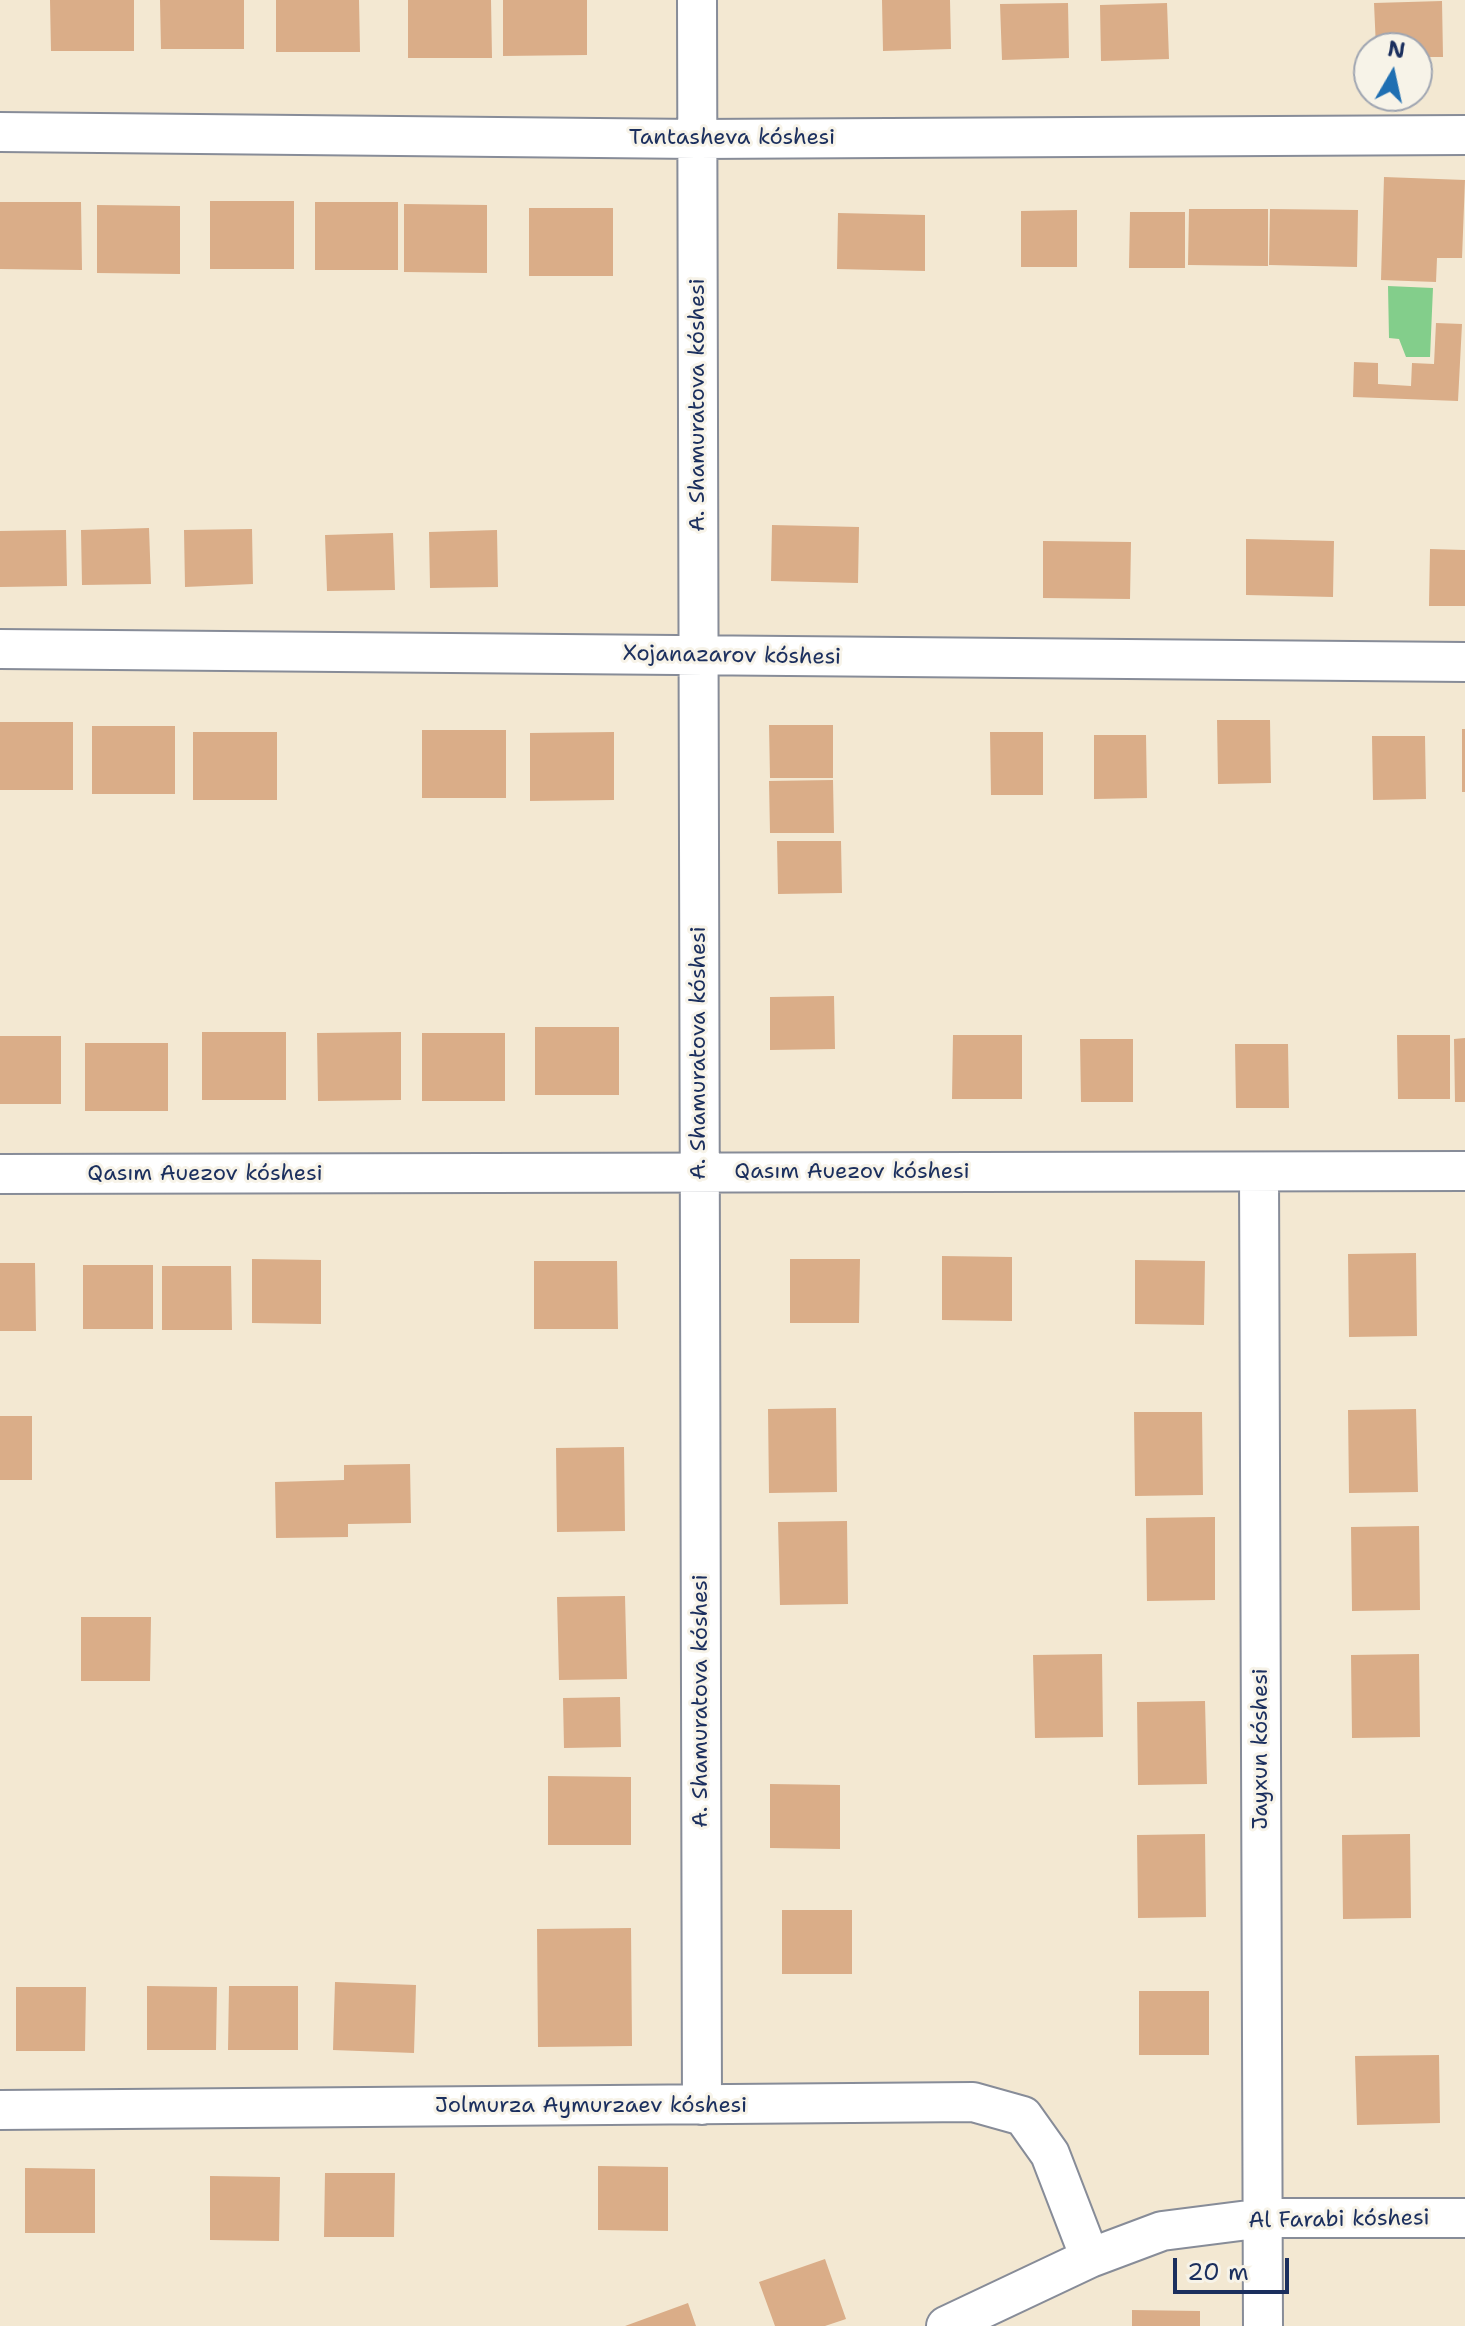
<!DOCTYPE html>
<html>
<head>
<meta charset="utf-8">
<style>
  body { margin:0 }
  #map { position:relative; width:1465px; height:2326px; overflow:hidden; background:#f3e8d2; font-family:"Shantell Sans",sans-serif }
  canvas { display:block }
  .north { position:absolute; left:1353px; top:32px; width:80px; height:80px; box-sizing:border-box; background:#f7f3e8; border:2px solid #9fa5b1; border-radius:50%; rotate:9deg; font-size:22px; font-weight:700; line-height:32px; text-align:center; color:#1b2f5e }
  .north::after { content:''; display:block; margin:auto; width:28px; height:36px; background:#1f6fb2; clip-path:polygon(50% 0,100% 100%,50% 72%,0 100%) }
  .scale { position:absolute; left:1173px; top:2258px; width:116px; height:36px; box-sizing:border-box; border:4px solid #1b2f5e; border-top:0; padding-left:10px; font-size:24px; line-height:28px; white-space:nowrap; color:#1b2f5e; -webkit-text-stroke:6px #f7f3e8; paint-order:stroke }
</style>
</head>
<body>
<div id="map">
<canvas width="1465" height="2326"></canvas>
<div class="north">N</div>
<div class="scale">20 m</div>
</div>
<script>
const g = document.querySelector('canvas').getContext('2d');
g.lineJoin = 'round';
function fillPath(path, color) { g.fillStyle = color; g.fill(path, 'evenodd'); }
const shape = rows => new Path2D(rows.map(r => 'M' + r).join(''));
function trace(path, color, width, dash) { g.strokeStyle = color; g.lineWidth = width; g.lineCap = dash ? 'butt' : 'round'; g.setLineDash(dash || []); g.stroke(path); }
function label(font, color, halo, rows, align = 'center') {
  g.font = font + ' "Shantell Sans",sans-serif'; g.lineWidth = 6; g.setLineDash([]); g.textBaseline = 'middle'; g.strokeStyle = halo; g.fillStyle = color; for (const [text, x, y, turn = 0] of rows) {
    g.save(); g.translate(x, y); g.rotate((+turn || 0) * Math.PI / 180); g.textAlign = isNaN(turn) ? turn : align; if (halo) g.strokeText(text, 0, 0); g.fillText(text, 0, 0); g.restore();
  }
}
fillPath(shape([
  [1388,286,1433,288,1430,357,1406,357,1399,339,1389,338]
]), '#83ce8b');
fillPath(shape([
  [50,0,134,0,134,51,51,51],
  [160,0,244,0,244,49,161,49],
  [276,0,359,0,360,52,276,52],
  [408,0,491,0,492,58,408,58],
  [503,0,587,0,587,55,503,56],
  [882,0,950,0,951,49,883,51],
  [1442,1,1443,57,1417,57,1417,48,1376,48,1374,3],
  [1068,3,1069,58,1002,60,1000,4],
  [1167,3,1169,59,1101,61,1100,5],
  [1384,177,1465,180,1462,258,1437,258,1436,282,1381,280],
  [210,201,294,201,294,269,210,269],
  [0,202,81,202,82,270,0,269],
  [315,202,398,202,398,270,315,270],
  [404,204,487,205,487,273,404,272],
  [97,205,180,206,180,274,97,273],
  [529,208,613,208,613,276,529,276],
  [1189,209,1268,209,1268,266,1188,265],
  [1270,209,1358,210,1357,267,1269,265],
  [1077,210,1077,267,1021,267,1021,211],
  [1130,212,1185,212,1185,268,1129,268],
  [838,213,925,215,925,271,837,269],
  [1436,323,1462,324,1458,401,1353,397,1354,362,1378,363,1378,384,1411,386,1412,363,1434,364],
  [772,525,859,527,858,583,771,581],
  [149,528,151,584,82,585,81,530],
  [252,529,253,584,185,587,184,530],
  [66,530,67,586,0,587,0,531],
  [497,530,498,587,430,588,429,532],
  [393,533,395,590,327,591,325,535],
  [1246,539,1334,541,1333,597,1246,595],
  [1043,541,1131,542,1130,599,1043,598],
  [1430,549,1465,550,1465,606,1429,606],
  [1217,720,1270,720,1271,783,1218,784],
  [0,722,73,722,73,790,0,790],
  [769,725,833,725,833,778,770,778],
  [92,726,175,726,175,794,92,794],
  [1462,729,1465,729,1465,792,1462,792],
  [422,730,506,730,506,798,422,798],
  [193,732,277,732,277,800,193,800],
  [614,732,614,800,530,801,530,733],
  [990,732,1043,732,1043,795,991,795],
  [1094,735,1146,735,1147,798,1094,799],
  [1372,736,1425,736,1426,799,1373,800],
  [833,780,834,833,770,833,769,781],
  [777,841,841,841,842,893,778,894],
  [834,996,835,1049,770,1050,770,997],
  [535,1027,619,1027,619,1095,535,1095],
  [202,1032,286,1032,286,1100,202,1100],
  [401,1032,401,1100,318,1101,317,1033],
  [422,1033,505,1033,505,1101,422,1101],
  [953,1035,1022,1035,1022,1099,952,1099],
  [1397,1035,1450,1035,1450,1099,1398,1099],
  [0,1036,61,1036,61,1104,0,1104],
  [1465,1038,1465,1102,1455,1102,1454,1039],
  [1080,1039,1133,1039,1133,1102,1081,1102],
  [85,1043,168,1043,168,1111,85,1111],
  [1235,1044,1288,1044,1289,1108,1236,1108],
  [1416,1253,1417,1336,1349,1337,1348,1254],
  [942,1256,1012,1257,1012,1321,942,1320],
  [252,1259,321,1260,321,1324,252,1323],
  [790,1259,860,1259,859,1323,790,1323],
  [1135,1260,1205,1261,1204,1325,1135,1324],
  [534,1261,617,1261,618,1329,534,1329],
  [0,1263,35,1263,36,1331,0,1331],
  [83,1265,153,1265,153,1329,83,1329],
  [162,1266,231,1266,232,1330,162,1330],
  [836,1408,837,1492,769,1493,768,1409],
  [1416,1409,1418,1492,1349,1493,1348,1410],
  [1134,1412,1202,1412,1203,1495,1135,1496],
  [0,1416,32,1416,32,1480,0,1480],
  [624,1447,625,1531,557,1532,556,1448],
  [410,1464,411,1523,348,1524,348,1537,276,1538,275,1482,344,1480,344,1465],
  [1215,1517,1215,1600,1147,1601,1146,1518],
  [847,1521,848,1604,780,1605,778,1522],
  [1419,1526,1420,1610,1352,1611,1351,1527],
  [625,1596,627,1679,559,1680,557,1597],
  [81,1617,151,1617,150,1681,81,1681],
  [1102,1654,1103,1737,1035,1738,1033,1655],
  [1419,1654,1420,1737,1352,1738,1351,1655],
  [620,1697,621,1747,564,1748,563,1698],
  [1205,1701,1207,1784,1138,1785,1137,1702],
  [548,1776,631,1777,631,1845,548,1845],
  [770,1784,840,1785,840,1849,770,1848],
  [1205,1834,1206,1917,1138,1918,1137,1835],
  [1410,1834,1411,1918,1343,1919,1342,1835],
  [782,1910,852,1910,852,1974,782,1974],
  [631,1928,632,2046,538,2047,537,1929],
  [335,1982,416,1985,414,2053,333,2050],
  [147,1986,217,1987,216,2050,147,2050],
  [229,1986,298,1986,298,2050,228,2050],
  [16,1987,86,1987,85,2051,16,2051],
  [1139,1991,1209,1991,1209,2055,1139,2055],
  [1439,2055,1440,2123,1357,2125,1355,2056],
  [598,2166,668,2167,668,2231,598,2230],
  [25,2168,95,2169,95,2233,25,2233],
  [325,2173,395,2173,394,2237,324,2237],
  [210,2176,280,2177,279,2241,210,2240],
  [825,2259,846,2319,825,2326,775,2326,759,2282],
  [688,2303,696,2326,625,2326],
  [1132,2310,1200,2311,1200,2326,1132,2326]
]), '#daad88');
const minor = shape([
  [697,0,702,2105],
  [0,132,697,139,1465,135],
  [0,649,1465,662],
  [1259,1172,1263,2326],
  [0,1174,1465,1171],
  [0,2110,973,2102,1023,2116,1050,2154,1090,2258],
  [946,2326,1090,2258,1162,2231,1264,2218,1465,2218]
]);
trace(minor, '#878c98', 42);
trace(minor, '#fff', 38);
label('22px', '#1b2f5e', '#f7f3e8', [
  ["Tantasheva kóshesi",732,138],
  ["A. Shamuratova kóshesi",698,405,-90],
  ["Xojanazarov kóshesi",732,656,1],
  ["A. Shamuratova kóshesi",699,1053,-90],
  ["Qasım Auezov kóshesi",852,1172],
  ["Qasım Auezov kóshesi",205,1174],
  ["A. Shamuratova kóshesi",701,1701,-90],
  ["Jayxun kóshesi",1261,1749,-90],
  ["Jolmurza Aymurzaev kóshesi",591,2106],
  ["Al Farabi kóshesi",1339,2220,-1]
]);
</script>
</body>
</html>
